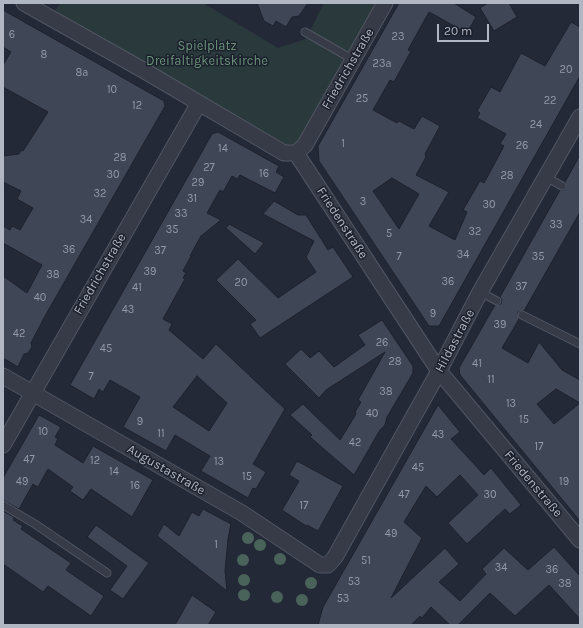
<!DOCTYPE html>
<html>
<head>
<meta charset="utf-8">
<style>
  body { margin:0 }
  #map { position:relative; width:583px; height:628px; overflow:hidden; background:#232936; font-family:Karla,sans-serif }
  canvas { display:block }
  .frame { position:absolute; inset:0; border:4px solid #b1b6c3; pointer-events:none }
  .scale { position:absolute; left:437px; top:24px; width:52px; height:18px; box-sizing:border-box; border:2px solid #b1b6c3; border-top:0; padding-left:5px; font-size:12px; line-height:14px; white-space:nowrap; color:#b1b6c3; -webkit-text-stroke:3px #1b202c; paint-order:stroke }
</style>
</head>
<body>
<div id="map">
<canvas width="583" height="628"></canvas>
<div class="frame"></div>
<div class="scale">20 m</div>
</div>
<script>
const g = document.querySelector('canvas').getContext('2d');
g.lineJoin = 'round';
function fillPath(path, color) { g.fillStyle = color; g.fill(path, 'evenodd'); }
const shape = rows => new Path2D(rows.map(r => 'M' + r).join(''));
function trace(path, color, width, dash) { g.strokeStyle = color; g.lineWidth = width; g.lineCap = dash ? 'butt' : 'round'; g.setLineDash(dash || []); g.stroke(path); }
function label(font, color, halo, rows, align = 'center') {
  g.font = font + ' Karla,sans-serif'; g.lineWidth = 3; g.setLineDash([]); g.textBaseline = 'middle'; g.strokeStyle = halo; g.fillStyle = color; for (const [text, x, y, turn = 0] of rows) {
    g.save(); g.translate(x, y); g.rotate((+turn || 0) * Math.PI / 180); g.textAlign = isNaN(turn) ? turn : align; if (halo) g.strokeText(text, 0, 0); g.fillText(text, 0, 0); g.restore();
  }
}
fillPath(shape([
  [60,3,203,3,278,48,306,39,324,3,378,3,301,141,291,145,283,145,55,11]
]), '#29393c');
const building = shape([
  [257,3,308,3,299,16,292,17,286,27,276,21,273,26,264,21,257,3],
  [399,3,454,3,476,17,467,33,429,12,408,50,411,51,394,82,390,80,373,110,397,123,399,121,414,129,422,116,440,126,425,154,426,157,416,175,449,192,429,226,455,240,467,212,463,210,480,181,484,183,504,146,500,144,506,134,477,118,480,113,477,111,491,87,500,92,521,53,545,66,571,22,580,27,580,76,439,326,429,326,319,161,318,146,399,3],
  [392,178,419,194,399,229,373,191,392,178],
  [488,3,509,3,517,17,494,31,480,8,488,3],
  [3,10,164,101,165,106,45,316,31,343,32,347,28,353,24,354,18,367,3,358,3,276,27,293,42,265,3,243,3,226,10,230,12,226,20,230,33,208,17,199,21,191,3,182,3,156,19,154,21,150,23,151,48,112,3,87,3,65,11,52,3,47,3,10],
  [218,132,279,166,276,172,284,177,275,193,240,175,237,179,232,176,223,192,220,190,207,213,221,220,201,236,190,256,191,256,183,271,186,273,183,278,185,279,163,319,172,324,169,330,203,359,216,344,285,409,253,464,266,472,256,489,253,488,248,498,201,471,210,456,175,435,166,451,123,427,140,397,110,380,103,392,99,389,94,399,70,385,212,134,218,132],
  [197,376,227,403,209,431,173,407,197,376],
  [580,155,580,212,524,311,518,312,519,319,502,348,528,363,539,342,562,370,580,380,580,521,460,375,459,368,495,305,501,304,502,300,500,297,560,190,564,190,566,188,565,182,580,155],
  [556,389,580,403,554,424,537,404,556,389],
  [274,201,298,215,306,215,328,250,333,247,353,277,260,338,250,324,256,320,216,280,238,259,278,298,316,272,306,257,314,241,263,214,274,201],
  [229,224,264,243,255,254,226,228,229,224],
  [382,320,413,366,413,373,387,417,385,425,380,430,354,475,310,437,312,435,290,415,303,404,340,440,356,414,355,412,361,402,358,400,385,352,326,390,319,398,285,364,301,349,310,358,319,351,334,367,365,345,358,335,382,320],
  [438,405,460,432,451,439,484,475,491,468,521,505,510,514,505,509,467,544,448,523,478,495,460,475,437,497,426,486,404,522,422,538,391,598,445,548,459,564,439,582,460,601,486,574,482,569,504,548,528,570,554,547,580,576,580,619,549,585,515,616,490,593,458,625,450,625,431,607,422,618,420,616,411,625,318,625,323,607,438,405],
  [39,415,61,427,55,437,58,438,55,445,83,463,93,446,153,480,132,517,91,489,83,500,70,491,73,487,48,469,38,487,33,484,19,509,3,500,3,478,39,415],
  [297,461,343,486,318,531,307,525,306,526,282,510,299,481,289,475,297,461],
  [203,509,231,524,228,539,225,571,227,591,157,536,164,524,179,536,192,512,199,516,203,509],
  [3,511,14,517,13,520,23,526,21,529,71,563,66,570,104,596,91,616,48,586,43,592,3,564,3,511],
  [96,525,149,563,123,599,110,590,127,566,87,537,96,525],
  [192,595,216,612,208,625,175,625,192,595]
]);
fillPath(building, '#3f4656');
trace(building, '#1d222e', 1);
const lane = shape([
  [305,32,352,59],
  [546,177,562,186],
  [480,292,497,301],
  [522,315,580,344],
  [3,505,35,524,107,573]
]);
const street = shape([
  [24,3,143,70,284,153,296,153],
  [296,153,439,371,580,540],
  [296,153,305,145,385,3],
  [3,376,242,513,320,565,328,565,335,557,439,371,480,292,580,117],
  [3,445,199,103]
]);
trace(lane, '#515662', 9);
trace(street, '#515662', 17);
trace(lane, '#363b47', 7);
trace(street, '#363b47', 15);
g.fillStyle = '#4a635a';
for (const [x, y] of [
  [248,538],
  [260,545],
  [280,559],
  [243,560],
  [244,580],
  [311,583],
  [244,595],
  [277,597],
  [302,600]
]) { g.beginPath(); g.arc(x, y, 6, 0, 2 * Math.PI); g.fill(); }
label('11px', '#949aa8', null, [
  ["6",12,35],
  ["23",398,37],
  ["8",44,55],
  ["23a",382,64],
  ["20",566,70],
  ["8a",82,73],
  ["10",112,90],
  ["25",362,99],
  ["22",550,101],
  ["12",137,106],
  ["24",536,125],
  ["1",343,144],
  ["26",522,146],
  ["14",223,149],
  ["28",120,158],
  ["27",209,168],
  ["16",264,174],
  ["30",113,175],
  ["28",507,176],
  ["29",198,183],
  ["32",100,194],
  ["31",192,199],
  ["3",363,202],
  ["30",489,205],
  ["33",181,214],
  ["34",86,220],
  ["33",556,225],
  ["35",172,230],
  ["32",475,232],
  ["5",389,234],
  ["36",69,250],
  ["37",160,251],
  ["34",463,255],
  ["7",399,257],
  ["35",538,257],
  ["39",150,272],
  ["38",53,275],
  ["36",448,282],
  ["20",241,283],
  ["37",521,287],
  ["41",137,288],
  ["40",40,298],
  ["43",128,310],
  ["9",433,314],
  ["39",500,325],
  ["42",19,334],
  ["26",382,343],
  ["45",106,349],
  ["28",395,362],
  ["41",477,364],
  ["7",91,377],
  ["11",491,380],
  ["38",386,392],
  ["13",511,404],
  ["40",372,414],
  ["15",524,420],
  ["9",140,422],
  ["10",43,432],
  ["11",161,434],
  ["43",438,435],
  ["42",355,443],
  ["17",539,447],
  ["47",29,460],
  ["12",95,461],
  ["13",219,462],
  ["45",418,468],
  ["14",114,472],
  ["15",247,477],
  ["49",22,482],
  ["19",564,482],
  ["16",135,486],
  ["47",404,495],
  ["30",490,495],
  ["17",304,506],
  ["49",391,534],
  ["1",216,545],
  ["51",366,561],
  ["34",501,568],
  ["36",552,570],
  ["53",354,582],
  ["38",565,584],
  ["53",343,599]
]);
label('13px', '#6a9278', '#1b202c', [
  ["Spielplatz",207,46],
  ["Dreifaltigkeitskirche",207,61]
]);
label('13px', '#b1b6c3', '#1b202c', [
  ["Friedrichstraße",348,69,-60],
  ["Friedenstraße",342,223,57],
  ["Friedrichstraße",100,274,-60],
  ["Hildastraße",455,341,-62],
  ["Augustastraße",166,470,30],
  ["Friedenstraße",533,484,50]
]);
</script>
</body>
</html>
